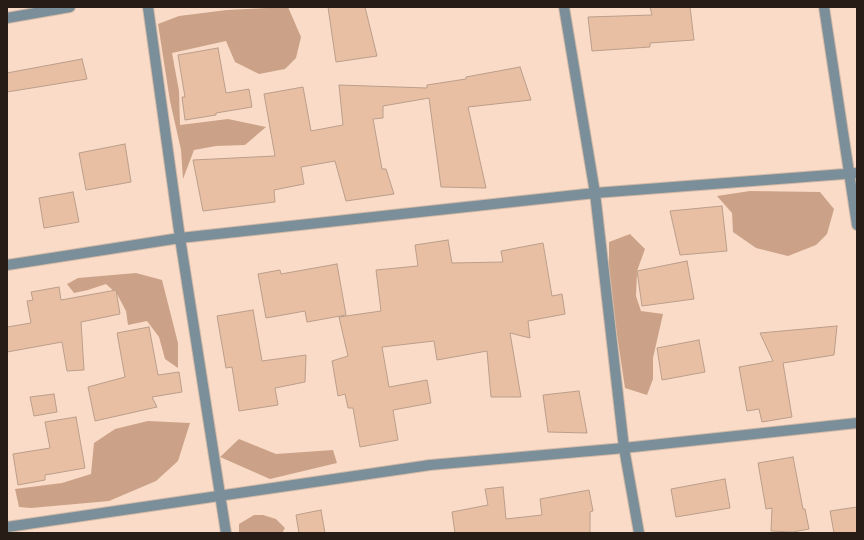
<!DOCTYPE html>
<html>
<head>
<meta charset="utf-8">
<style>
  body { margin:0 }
  #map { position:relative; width:864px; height:540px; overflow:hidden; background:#f9dbc7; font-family:Roboto,sans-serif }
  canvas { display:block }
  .frame { position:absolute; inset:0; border:8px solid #271d16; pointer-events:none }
</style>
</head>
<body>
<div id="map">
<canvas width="864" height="540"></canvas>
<div class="frame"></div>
</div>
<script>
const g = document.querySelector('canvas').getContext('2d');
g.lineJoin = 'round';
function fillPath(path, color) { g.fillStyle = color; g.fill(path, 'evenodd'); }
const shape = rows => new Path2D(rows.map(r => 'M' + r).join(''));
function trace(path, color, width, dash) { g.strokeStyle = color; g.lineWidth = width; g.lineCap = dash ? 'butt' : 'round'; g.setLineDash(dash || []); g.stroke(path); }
fillPath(shape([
  [288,7,301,37,296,58,285,69,259,74,235,62,226,41,172,53,179,91,180,125,228,119,266,127,245,145,216,146,194,150,183,179,181,150,170,101,158,24,179,16,227,10],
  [750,191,820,192,834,209,827,234,816,245,788,256,756,248,733,232,732,213,717,196],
  [630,234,645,249,637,271,636,296,641,311,663,314,653,358,653,379,647,395,625,388,612,301,609,276,609,242],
  [136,273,162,280,178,343,178,368,165,359,159,337,147,321,128,325,126,311,117,294,106,284,88,290,74,293,67,284,78,278],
  [148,421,190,423,178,461,156,481,109,501,31,508,19,507,15,489,62,483,91,474,94,443,115,429],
  [239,439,276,454,333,450,337,463,270,479,220,457],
  [254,515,263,515,276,519,285,528,282,533,239,533,239,524]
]), '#cba287');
const building = shape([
  [328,7,365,7,377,56,336,62,328,7],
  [650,7,690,7,694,40,650,43,650,47,592,51,588,17,652,15,650,7],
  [218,48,226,93,249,89,252,107,216,113,216,115,185,120,182,97,185,97,178,55,218,48],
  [82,59,87,79,7,92,7,73,82,59],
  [520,67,531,100,468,107,486,188,441,187,429,98,383,106,383,118,373,119,382,169,386,169,394,194,346,201,335,161,301,167,304,184,274,190,275,202,203,211,193,160,275,156,264,94,303,87,311,131,343,125,339,85,427,88,427,85,466,79,466,77,520,67],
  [125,144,131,182,86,190,79,153,125,144],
  [73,192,79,222,44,228,39,198,73,192],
  [722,206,727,251,680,255,670,211,722,206],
  [448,240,452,263,503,262,501,251,543,243,552,296,562,294,565,314,528,321,530,338,510,333,521,397,491,397,487,351,437,360,434,341,382,347,389,387,427,380,431,403,393,410,398,440,360,447,353,408,348,408,345,394,338,396,332,361,348,356,339,317,381,311,376,270,418,266,415,245,448,240],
  [687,261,694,299,642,306,637,271,687,261],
  [337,264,346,315,307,322,305,311,266,318,258,274,280,270,281,274,337,264],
  [59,287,61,300,116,290,120,314,81,322,84,370,67,371,62,342,7,352,7,327,31,323,27,301,33,300,31,292,59,287],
  [253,310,262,361,306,355,305,382,275,388,278,405,239,411,232,367,226,368,217,316,253,310],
  [837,326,834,355,783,363,792,417,762,422,759,409,747,411,739,367,773,361,760,333,837,326],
  [149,327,158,375,179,372,182,392,152,397,157,407,95,421,88,387,125,377,117,333,149,327],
  [699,340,705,372,662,380,657,348,699,340],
  [579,391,587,433,548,432,543,395,579,391],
  [54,394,57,412,34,416,30,397,54,394],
  [76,417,85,468,45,475,45,480,18,485,13,454,50,448,45,422,76,417],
  [793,457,803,509,805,509,809,529,793,532,771,531,772,508,766,509,758,463,793,457],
  [725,479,730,508,676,517,671,489,725,479],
  [503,487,506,519,542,515,540,499,589,490,593,511,590,512,590,533,455,533,452,512,488,505,485,489,503,487],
  [857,507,857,533,834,533,830,511,857,507],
  [321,510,325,533,299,533,296,515,321,510]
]);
fillPath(building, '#e9bfa3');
trace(building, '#ba9e8b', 1);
const minor = shape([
  [148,7,180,238,226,533],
  [564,7,595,193,624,448,639,533],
  [824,7,857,225],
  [7,18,70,7],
  [7,265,180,238,595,193,857,173],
  [7,527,430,465,624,448,857,423]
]);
trace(minor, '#d3b9a7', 12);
trace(minor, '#7a8f99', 10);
</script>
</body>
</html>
